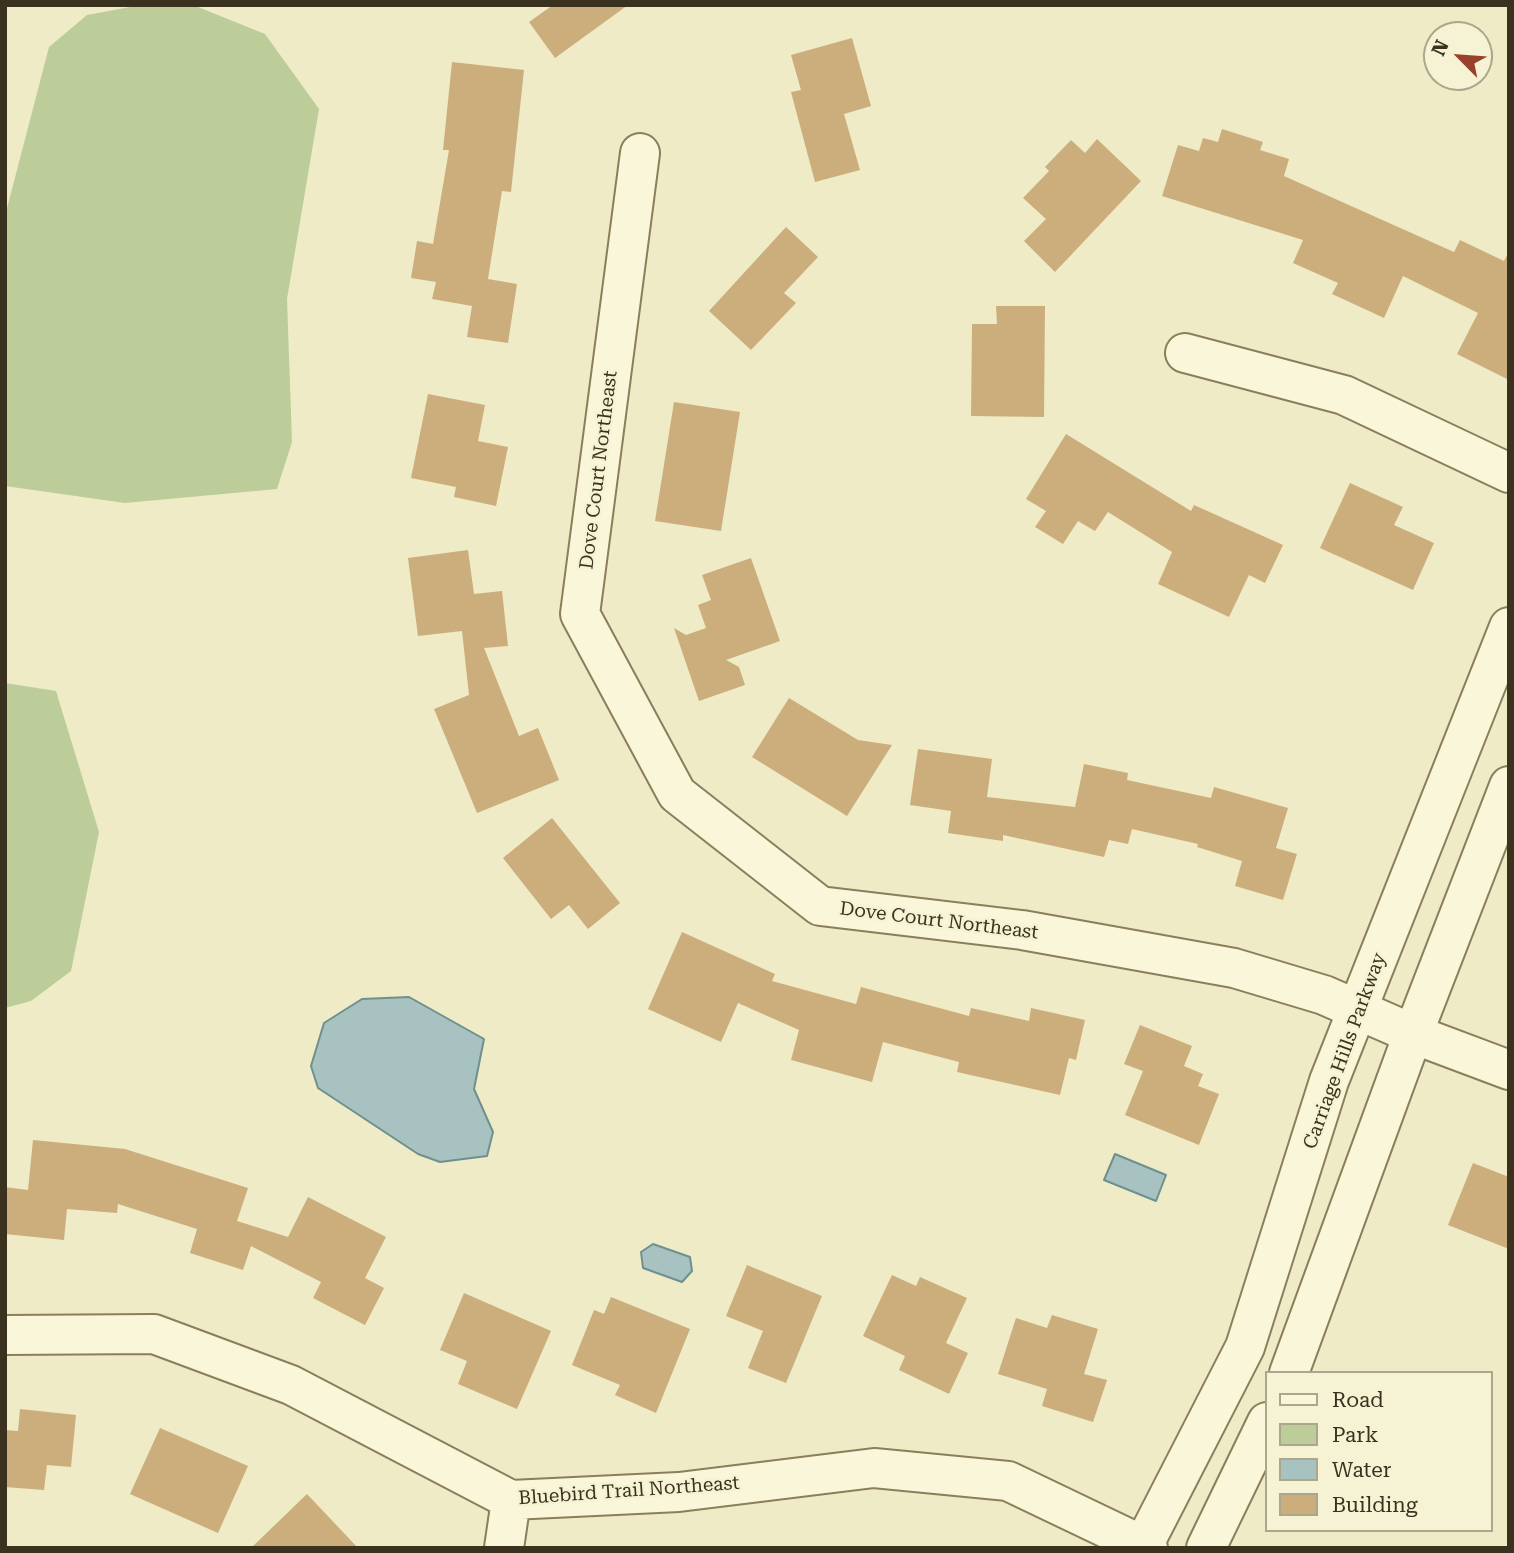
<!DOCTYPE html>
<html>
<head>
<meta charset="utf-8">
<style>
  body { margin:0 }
  #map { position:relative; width:1514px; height:1553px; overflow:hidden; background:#eeebc6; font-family:"Roboto Serif",serif }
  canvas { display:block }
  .frame { position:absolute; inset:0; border:7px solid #3a321f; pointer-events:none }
  .legend { position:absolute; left:1265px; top:1371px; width:228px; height:161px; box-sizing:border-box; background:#f6f3d5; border:2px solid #aba68c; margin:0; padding:9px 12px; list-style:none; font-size:21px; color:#3a321f }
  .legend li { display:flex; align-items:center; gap:14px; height:35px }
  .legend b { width:35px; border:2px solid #aba68c }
  .north { position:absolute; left:1423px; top:21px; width:70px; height:70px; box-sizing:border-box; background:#f6f3d5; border:2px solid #aba68c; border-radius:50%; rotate:295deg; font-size:19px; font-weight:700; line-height:28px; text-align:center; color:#3a321f }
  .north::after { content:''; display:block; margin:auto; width:24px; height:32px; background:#99422b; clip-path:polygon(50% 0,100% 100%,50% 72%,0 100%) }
</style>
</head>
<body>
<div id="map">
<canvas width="1514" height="1553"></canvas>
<div class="frame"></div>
<ul class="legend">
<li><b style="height:9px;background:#f9f6d9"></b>Road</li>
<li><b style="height:19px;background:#bccd99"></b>Park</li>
<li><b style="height:19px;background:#a7c2c0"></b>Water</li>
<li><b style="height:19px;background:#ccae7c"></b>Building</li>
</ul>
<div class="north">N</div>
</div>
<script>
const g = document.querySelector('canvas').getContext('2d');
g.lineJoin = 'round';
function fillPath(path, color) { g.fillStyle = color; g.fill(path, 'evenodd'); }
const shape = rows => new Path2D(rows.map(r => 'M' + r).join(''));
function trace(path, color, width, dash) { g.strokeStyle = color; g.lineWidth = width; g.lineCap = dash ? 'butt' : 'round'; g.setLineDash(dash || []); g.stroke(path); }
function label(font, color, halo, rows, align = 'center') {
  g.font = font + ' "Roboto Serif",serif'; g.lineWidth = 5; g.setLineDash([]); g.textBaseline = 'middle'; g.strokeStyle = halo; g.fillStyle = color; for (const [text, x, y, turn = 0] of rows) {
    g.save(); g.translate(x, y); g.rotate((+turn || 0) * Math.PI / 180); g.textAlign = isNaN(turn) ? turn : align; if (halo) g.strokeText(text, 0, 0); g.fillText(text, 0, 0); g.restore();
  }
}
fillPath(shape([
  [141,5,193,5,265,34,319,109,287,299,292,442,277,489,125,503,5,486,5,216,49,47,87,15],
  [5,683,56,691,99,832,71,971,31,1001,5,1008]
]), '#bccd99');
const water = shape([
  [409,997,484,1039,474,1089,493,1132,487,1156,440,1162,418,1154,318,1088,311,1066,324,1023,362,999,409,997],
  [1115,1154,1166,1175,1156,1201,1104,1180,1115,1154],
  [653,1244,690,1257,692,1271,682,1282,643,1268,641,1252,653,1244]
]);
fillPath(water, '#a7c2c0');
trace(water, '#6e908f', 2);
fillPath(shape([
  [553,5,628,5,555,58,529,22],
  [852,38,871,106,844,114,860,170,815,182,791,92,801,90,791,55],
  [452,62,524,70,511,192,502,191,488,279,517,284,508,343,467,337,472,306,432,299,436,282,411,278,417,241,433,244,449,150,443,150],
  [1222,129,1263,142,1260,150,1289,159,1284,176,1454,252,1460,240,1504,261,1509,251,1509,380,1457,354,1478,313,1403,276,1384,318,1332,294,1338,283,1293,263,1303,240,1162,196,1178,145,1199,151,1203,138,1218,142],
  [1097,139,1141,181,1055,272,1024,241,1046,219,1023,198,1049,171,1045,167,1071,140,1085,153],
  [786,227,818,257,784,293,796,303,751,350,709,311],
  [996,306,1045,306,1044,417,971,416,972,324,997,324],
  [428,394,485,405,478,441,508,447,496,506,454,497,456,487,411,478],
  [674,402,740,412,721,531,655,521],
  [1066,434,1191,511,1194,505,1283,545,1265,583,1249,575,1229,617,1158,584,1172,552,1108,512,1095,531,1078,521,1063,544,1035,527,1046,511,1026,499],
  [1350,483,1403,507,1394,525,1434,543,1413,590,1320,548],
  [468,550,474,594,502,591,508,646,484,648,519,736,538,728,559,780,477,813,434,709,469,695,462,631,418,636,408,558],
  [751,558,780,641,726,660,739,667,745,685,699,701,674,628,686,635,706,628,698,605,711,600,702,575],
  [789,698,858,740,892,745,847,816,752,757],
  [918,749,992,759,987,797,1075,807,1084,764,1128,773,1127,780,1211,798,1214,787,1288,808,1276,848,1297,854,1283,900,1235,886,1242,861,1197,847,1198,844,1132,829,1128,844,1109,840,1104,857,1003,835,1003,841,948,833,951,811,910,805],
  [552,818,620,903,588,929,569,905,551,919,503,858],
  [682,932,775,974,772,981,856,1004,861,987,969,1016,971,1008,1029,1021,1031,1008,1085,1020,1076,1060,1069,1058,1060,1095,957,1072,959,1062,883,1042,872,1082,791,1060,799,1030,738,1003,721,1042,648,1009],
  [1140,1025,1192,1046,1184,1066,1203,1074,1198,1086,1219,1094,1199,1145,1125,1115,1143,1071,1124,1064],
  [33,1140,125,1149,248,1188,237,1221,288,1237,308,1197,386,1237,365,1278,384,1288,365,1325,313,1298,321,1282,251,1246,243,1270,190,1253,197,1229,118,1204,117,1213,67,1209,64,1240,5,1234,5,1187,28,1190],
  [1473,1163,1509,1177,1509,1249,1448,1225],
  [747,1265,822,1296,786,1383,748,1368,763,1331,726,1316],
  [892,1275,916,1286,920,1277,967,1298,946,1343,968,1353,949,1394,899,1370,905,1356,863,1336],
  [464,1293,551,1331,517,1409,458,1384,467,1361,440,1350],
  [611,1297,690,1329,656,1413,615,1395,620,1385,572,1365,594,1310,604,1314],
  [1052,1315,1098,1329,1084,1374,1107,1380,1093,1422,1042,1406,1047,1389,998,1374,1016,1318,1047,1328],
  [20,1409,76,1415,71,1467,47,1465,44,1490,5,1487,5,1430,18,1431],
  [160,1428,248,1466,218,1533,130,1494],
  [307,1494,358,1548,251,1548]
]), '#ccae7c');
const minor = shape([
  [640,153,580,614,677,794,820,906,1022,930,1234,968,1324,995,1413,1034,1509,1070],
  [1185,353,1344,395,1509,473],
  [5,1335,154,1334,291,1385,511,1500,679,1492,874,1468,1008,1481,1148,1548],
  [1289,1373,1413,1034,1509,786],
  [504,1548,511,1500],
  [1142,1548,1245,1347,1329,1081,1509,627],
  [1206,1548,1267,1422]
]);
trace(minor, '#8a7e5b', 42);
trace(minor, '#f9f6d9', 38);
label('19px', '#3a321f', '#f6f3d5', [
  ["Dove Court Northeast",599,470,-83],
  ["Dove Court Northeast",939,921,7],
  ["Carriage Hills Parkway",1345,1051,-70],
  ["Bluebird Trail Northeast",629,1491,-4]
]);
</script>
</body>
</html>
